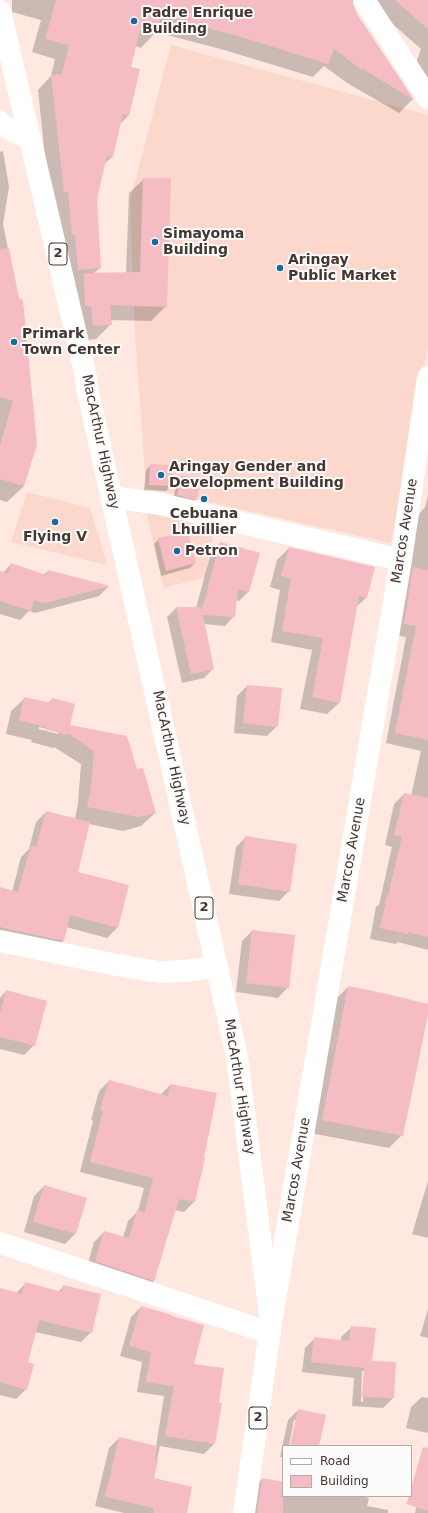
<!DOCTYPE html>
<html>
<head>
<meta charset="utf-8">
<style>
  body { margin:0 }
  #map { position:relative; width:428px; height:1513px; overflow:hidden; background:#fee8e0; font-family:"DejaVu Sans",sans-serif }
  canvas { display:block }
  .legend { position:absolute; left:282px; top:1445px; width:130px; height:52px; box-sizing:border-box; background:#fbfbfb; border:1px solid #b2acaa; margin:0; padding:5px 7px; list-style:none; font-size:12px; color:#443631 }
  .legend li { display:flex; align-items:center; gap:8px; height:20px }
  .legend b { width:20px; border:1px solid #b2acaa }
</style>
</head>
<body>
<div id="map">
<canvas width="428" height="1513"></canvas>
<ul class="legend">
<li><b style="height:5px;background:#fff"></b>Road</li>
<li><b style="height:11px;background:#f5bcc4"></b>Building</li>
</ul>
</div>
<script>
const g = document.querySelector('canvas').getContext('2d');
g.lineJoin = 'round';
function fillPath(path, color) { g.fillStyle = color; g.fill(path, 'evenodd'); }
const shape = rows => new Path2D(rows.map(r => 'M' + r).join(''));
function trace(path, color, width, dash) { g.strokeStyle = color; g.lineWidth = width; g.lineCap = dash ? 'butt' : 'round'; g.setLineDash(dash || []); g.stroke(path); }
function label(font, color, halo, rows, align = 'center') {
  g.font = font + ' "DejaVu Sans",sans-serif'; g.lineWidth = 4; g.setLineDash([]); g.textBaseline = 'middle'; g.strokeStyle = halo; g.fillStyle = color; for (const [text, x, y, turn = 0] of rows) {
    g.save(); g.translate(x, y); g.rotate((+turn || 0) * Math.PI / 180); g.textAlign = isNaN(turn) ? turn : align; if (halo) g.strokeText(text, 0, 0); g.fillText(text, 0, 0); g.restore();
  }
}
fillPath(shape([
  [171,45,428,115,428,346,391,543,146,488,135,334,130,201],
  [27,492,90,508,107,565,11,542],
  [146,511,214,528,206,577,164,588]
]), '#fbd8cb');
fillPath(shape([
  [12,0,428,0,428,99,409,82,421,49,371,5,351,2,356,14,413,99,399,113,347,83,324,66,313,77,224,50,156,32,141,48,135,46,130,68,128,116,120,124,112,157,104,164,96,199,100,268,93,274,126,273,129,193,144,179,166,306,151,321,110,320,111,324,96,339,79,341,70,289,76,282,64,283,50,205,38,90,51,76,55,59,32,52,41,20,12,12],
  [3,151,9,187,3,224,18,299,24,486,7,502,0,500,0,152],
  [151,465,171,486,166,491,144,490,146,470],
  [182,477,196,499,191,504,173,500,177,482],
  [428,495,428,950,398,942,396,944,370,939,376,907,379,905,392,847,385,845,394,804,404,794,411,796,421,751,386,743,406,637,394,635,419,514,425,507],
  [159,539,195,563,190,568,161,576,154,544],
  [221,543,249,591,239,601,236,600,234,616,225,626,204,624,213,669,204,678,182,683,167,617,176,608,196,608,211,553],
  [289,548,374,568,366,598,355,608,339,703,327,714,300,709,312,650,271,642,280,590,270,587,277,560],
  [11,564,43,575,48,571,108,587,99,596,35,613,29,611,20,620,0,614,0,572,3,573],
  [247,686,277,726,267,736,234,733,237,696],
  [25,698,48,703,52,699,69,726,136,771,155,813,141,826,123,831,89,824,76,872,117,928,107,938,66,927,63,941,53,951,0,939,0,889,12,892,21,857,29,849,36,822,46,812,75,819,78,803,81,764,54,747,53,748,31,742,32,740,6,734,11,711],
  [39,727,58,731,58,734,39,729],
  [246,837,289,891,279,901,229,894,236,847],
  [252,931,288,987,278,998,236,992,242,941],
  [348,987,428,1005,402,1135,389,1148,310,1133,335,1000],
  [6,991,34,1045,24,1055,0,1049,0,998],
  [109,1081,160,1095,170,1085,204,1159,194,1202,184,1212,175,1210,154,1281,144,1291,86,1271,94,1242,104,1232,123,1237,128,1221,138,1211,144,1188,80,1172,93,1121,91,1120,99,1091],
  [428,1181,428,1238,412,1234],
  [44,1186,86,1198,75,1234,65,1244,24,1232,34,1196],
  [26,1283,58,1292,63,1287,91,1332,81,1342,35,1332,27,1363,26,1389,16,1399,0,1395,0,1289,16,1293],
  [141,1307,192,1365,214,1444,204,1454,160,1446,153,1479,186,1513,124,1513,95,1506,109,1448,119,1438,156,1447,164,1396,137,1392,142,1362,120,1356,131,1317],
  [428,1309,428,1338,420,1336],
  [352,1327,393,1398,383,1408,352,1406,354,1378,302,1372,305,1348,315,1338,341,1341,341,1337],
  [362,1371,364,1371,363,1402,361,1401],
  [422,1397,428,1398,428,1433,406,1428,411,1407],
  [298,1410,318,1446,291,1446,296,1420,294,1420,289,1446,283,1446,283,1457,280,1457,288,1420],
  [428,1475,428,1513,415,1513,421,1482],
  [262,1479,283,1483,283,1496,359,1496,369,1498,367,1506,388,1510,388,1513,248,1513,251,1490]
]), '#0003');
fillPath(shape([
  [56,0,352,0,357,14,414,100,363,69,362,70,334,49,328,64,238,36,161,16,156,34,140,30,131,67,140,69,129,116,123,114,113,157,107,156,97,199,101,268,78,270,75,235,72,235,68,192,64,192,51,75,62,74,69,45,45,39],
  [395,0,428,0,428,29],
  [143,178,171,178,167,307,110,305,112,325,93,326,91,306,85,306,84,273,140,272],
  [9,248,19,298,23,300,37,445,24,486,0,479,0,446,13,401,0,397,0,249],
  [150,464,173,465,172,486,149,485],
  [181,475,201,479,197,500,177,495],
  [188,531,196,563,166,571,158,538],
  [220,542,260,553,249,592,238,589,235,617,203,615,214,669,191,674,176,607,201,607,202,610],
  [289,547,375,567,367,598,359,596,340,703,312,697,323,638,282,631,291,578,281,576],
  [11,563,46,575,48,570,110,586,45,603,34,600,31,611,0,601,0,571,8,573],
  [413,567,428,570,428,740,395,733,416,626,404,624],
  [247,685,282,688,278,727,243,723],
  [24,697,51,703,52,698,75,704,70,725,127,736,137,769,143,768,156,813,138,817,87,807,91,789,94,751,68,733,67,735,44,729,45,727,19,720],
  [404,793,428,798,428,937,408,932,408,934,380,928,387,896,388,896,402,836,394,835],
  [46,811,90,822,78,872,129,885,118,928,70,915,64,941,0,927,0,887,18,892,31,846,36,847],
  [245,836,297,844,290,892,238,884],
  [252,930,295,935,289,988,246,983],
  [348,986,387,994,428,1004,428,1015,403,1136,322,1120],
  [6,990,47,1001,35,1046,0,1037,0,1013],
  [109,1080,168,1096,170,1084,217,1093,204,1158,205,1158,195,1202,179,1199,154,1281,95,1261,104,1231,129,1238,137,1210,145,1212,153,1178,90,1162,103,1111,100,1110],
  [44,1185,87,1198,76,1234,33,1222],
  [25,1282,62,1292,63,1285,101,1294,92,1333,39,1320,28,1362,34,1364,27,1390,0,1382,0,1288,22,1294],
  [141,1306,172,1315,172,1316,204,1325,194,1364,224,1368,219,1403,222,1403,215,1444,165,1436,174,1386,146,1382,151,1352,129,1346],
  [351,1326,376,1328,372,1361,396,1362,394,1398,362,1397,364,1368,311,1362,314,1337,349,1341],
  [298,1409,326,1415,319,1446,290,1446],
  [119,1437,157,1446,155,1460,158,1461,154,1478,192,1487,187,1513,153,1513,154,1508,105,1497],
  [423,1447,428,1448,428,1511,406,1504,409,1496,411,1496,411,1488],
  [262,1478,283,1482,283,1513,257,1513]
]), '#f5bcc4');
trace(shape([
  [364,0,428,98],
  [0,122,3,125,15,132,30,138],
  [112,497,160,504,401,560],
  [0,941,117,965,159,972,184,971,201,969,216,964],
  [0,1243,270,1333],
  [272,1317,401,560,428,377]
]), '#fff', 22);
trace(shape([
  [0,11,86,377,87,388,237,1057,271,1323,244,1513]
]), '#fff', 22);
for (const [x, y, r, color] of [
  [134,21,4,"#176b9c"],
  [155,242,4,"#176b9c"],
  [280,268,4,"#176b9c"],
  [14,342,4,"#176b9c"],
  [161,475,4,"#176b9c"],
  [204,499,4,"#176b9c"],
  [55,522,4,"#176b9c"],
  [177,551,4,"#176b9c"]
]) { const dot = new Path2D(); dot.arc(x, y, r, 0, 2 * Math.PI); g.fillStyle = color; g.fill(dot); trace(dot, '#fbfbfb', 1.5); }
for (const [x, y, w] of [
  [58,254,18],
  [204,908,18],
  [258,1418,18]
]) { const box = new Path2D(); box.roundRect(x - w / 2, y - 11, w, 22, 3); g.fillStyle = '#fbfbfb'; g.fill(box); trace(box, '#443631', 1); }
label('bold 13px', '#443631', null, [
  ["2",58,254],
  ["2",204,908],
  ["2",258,1418]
]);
label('bold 14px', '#443631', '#fbfbfb', [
  ["Padre Enrique",142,13],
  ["Building",142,29],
  ["Simayoma",163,234],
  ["Building",163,250],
  ["Aringay",288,260],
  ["Public Market",288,276],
  ["Primark",22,334],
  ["Town Center",22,350],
  ["Aringay Gender and",169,467],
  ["Development Building",169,483],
  ["Cebuana",204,514,"center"],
  ["Lhuillier",204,530,"center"],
  ["Flying V",55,537,"center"],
  ["Petron",185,551]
], 'left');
label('14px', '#443631', '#fbfbfb', [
  ["MacArthur Highway",100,442,78],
  ["Marcos Avenue",405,531,-81],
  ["MacArthur Highway",171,758,78],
  ["Marcos Avenue",352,850,-80],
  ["MacArthur Highway",239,1087,81],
  ["Marcos Avenue",297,1170,-80]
]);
</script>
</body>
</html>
